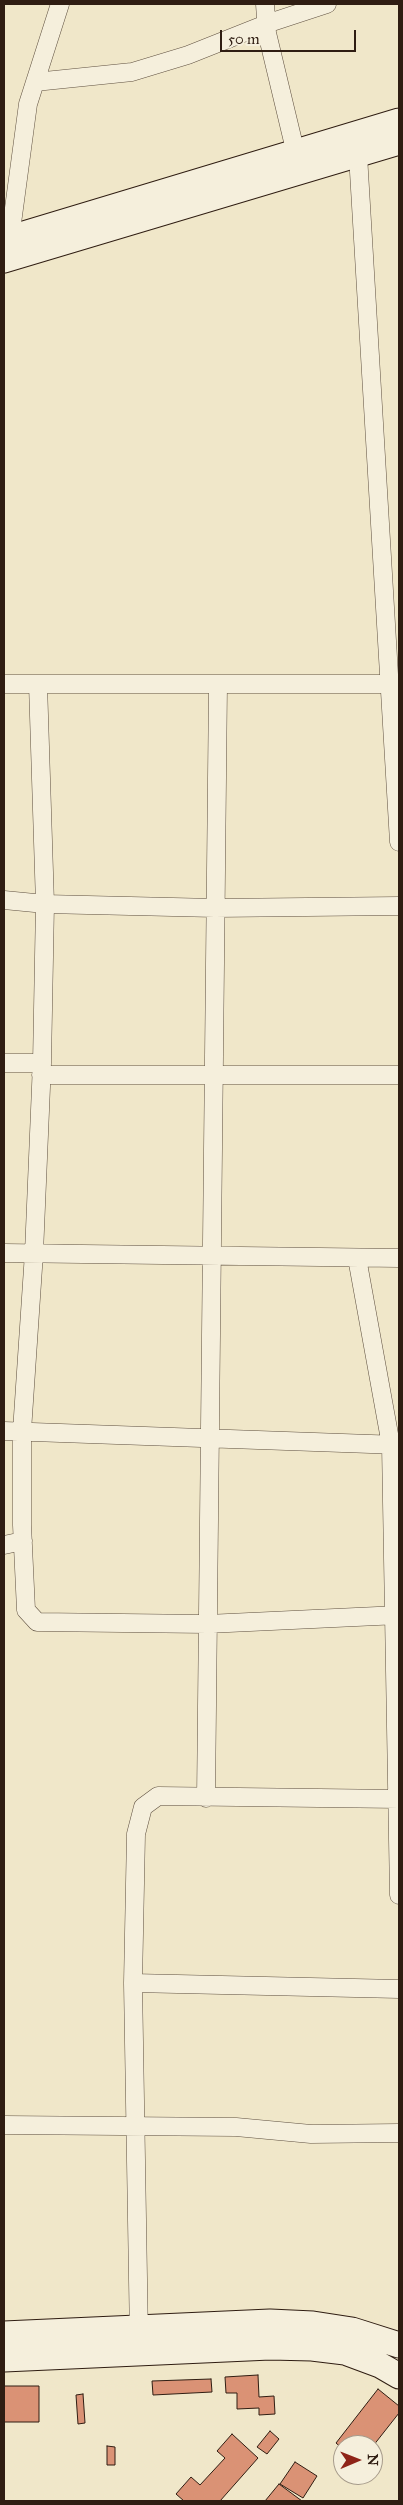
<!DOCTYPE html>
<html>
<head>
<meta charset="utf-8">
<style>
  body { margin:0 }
  #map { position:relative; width:403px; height:2505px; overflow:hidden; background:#f0e7c9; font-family:"IM FELL Great Primer",serif }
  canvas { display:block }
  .frame { position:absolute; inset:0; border:5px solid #2f1d12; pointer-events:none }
  .north { position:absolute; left:333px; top:2435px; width:50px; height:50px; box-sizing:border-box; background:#f5efdc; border:1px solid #a69b8b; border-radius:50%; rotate:89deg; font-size:14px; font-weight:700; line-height:20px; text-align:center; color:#2f1d12 }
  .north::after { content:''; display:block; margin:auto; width:18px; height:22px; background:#8f2418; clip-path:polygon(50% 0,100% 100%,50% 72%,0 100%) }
  .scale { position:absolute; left:220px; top:30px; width:136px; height:22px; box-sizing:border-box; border:2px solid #2f1d12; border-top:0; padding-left:6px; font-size:15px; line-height:18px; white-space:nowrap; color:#2f1d12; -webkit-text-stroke:4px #f5efdc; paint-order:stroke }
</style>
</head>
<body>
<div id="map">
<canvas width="403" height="2505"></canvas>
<div class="frame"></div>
<div class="north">N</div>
<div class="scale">50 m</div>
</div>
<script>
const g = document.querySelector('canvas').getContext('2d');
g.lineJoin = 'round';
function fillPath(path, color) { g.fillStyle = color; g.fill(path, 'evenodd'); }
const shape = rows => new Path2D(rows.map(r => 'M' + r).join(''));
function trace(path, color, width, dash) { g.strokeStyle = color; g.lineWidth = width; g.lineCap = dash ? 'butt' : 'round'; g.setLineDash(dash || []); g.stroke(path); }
const building = shape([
  [258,2375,259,2397,274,2396,275,2414,259,2415,259,2408,237,2409,237,2393,226,2393,225,2377,258,2375],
  [211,2379,212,2392,153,2395,152,2381,211,2379],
  [4,2386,39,2386,39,2422,4,2422,4,2386],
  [378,2389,399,2406,399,2413,373,2446,343,2445,343,2449,336,2443,378,2389],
  [83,2394,85,2423,78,2424,76,2395,83,2394],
  [270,2431,279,2439,267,2454,257,2447,270,2431],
  [232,2434,258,2458,220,2501,184,2501,176,2494,191,2477,200,2485,225,2458,217,2451,232,2434],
  [107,2446,115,2447,115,2465,107,2465,107,2446],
  [295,2462,317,2476,303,2498,280,2484,295,2462],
  [279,2484,302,2501,265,2501,279,2484]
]);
fillPath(building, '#da9275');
trace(building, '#2f1d12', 1);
const street = shape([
  [265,4,267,33,296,154],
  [35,82,132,72,188,55,266,24,327,4],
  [358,155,399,842],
  [10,238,28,104,60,4],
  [4,684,399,684],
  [38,684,45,904,42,1063,34,1253,22,1431,22,1525,26,1610,37,1622,207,1624,399,1615],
  [4,900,45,904,215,908,399,906],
  [4,1063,42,1063],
  [41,1075,399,1075],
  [4,1253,399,1258],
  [357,1258,391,1445,399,1895],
  [4,1431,399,1445],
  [4,1545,23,1541],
  [206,1798,218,685],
  [133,1983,399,1989],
  [4,2125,236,2127,311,2134,399,2133],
  [139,2338,133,1983,136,1834,143,1807,158,1796,399,1799]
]);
const secondary = shape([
  [4,240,399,121],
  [4,260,399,142],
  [4,2334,270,2322,313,2324,352,2330,399,2345],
  [4,2359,270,2347,312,2348,345,2352,380,2365,399,2376]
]);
trace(street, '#5f5040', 19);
trace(secondary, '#2f1d12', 27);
trace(street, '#f5efdc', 18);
trace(secondary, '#f5efdc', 25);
</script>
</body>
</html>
